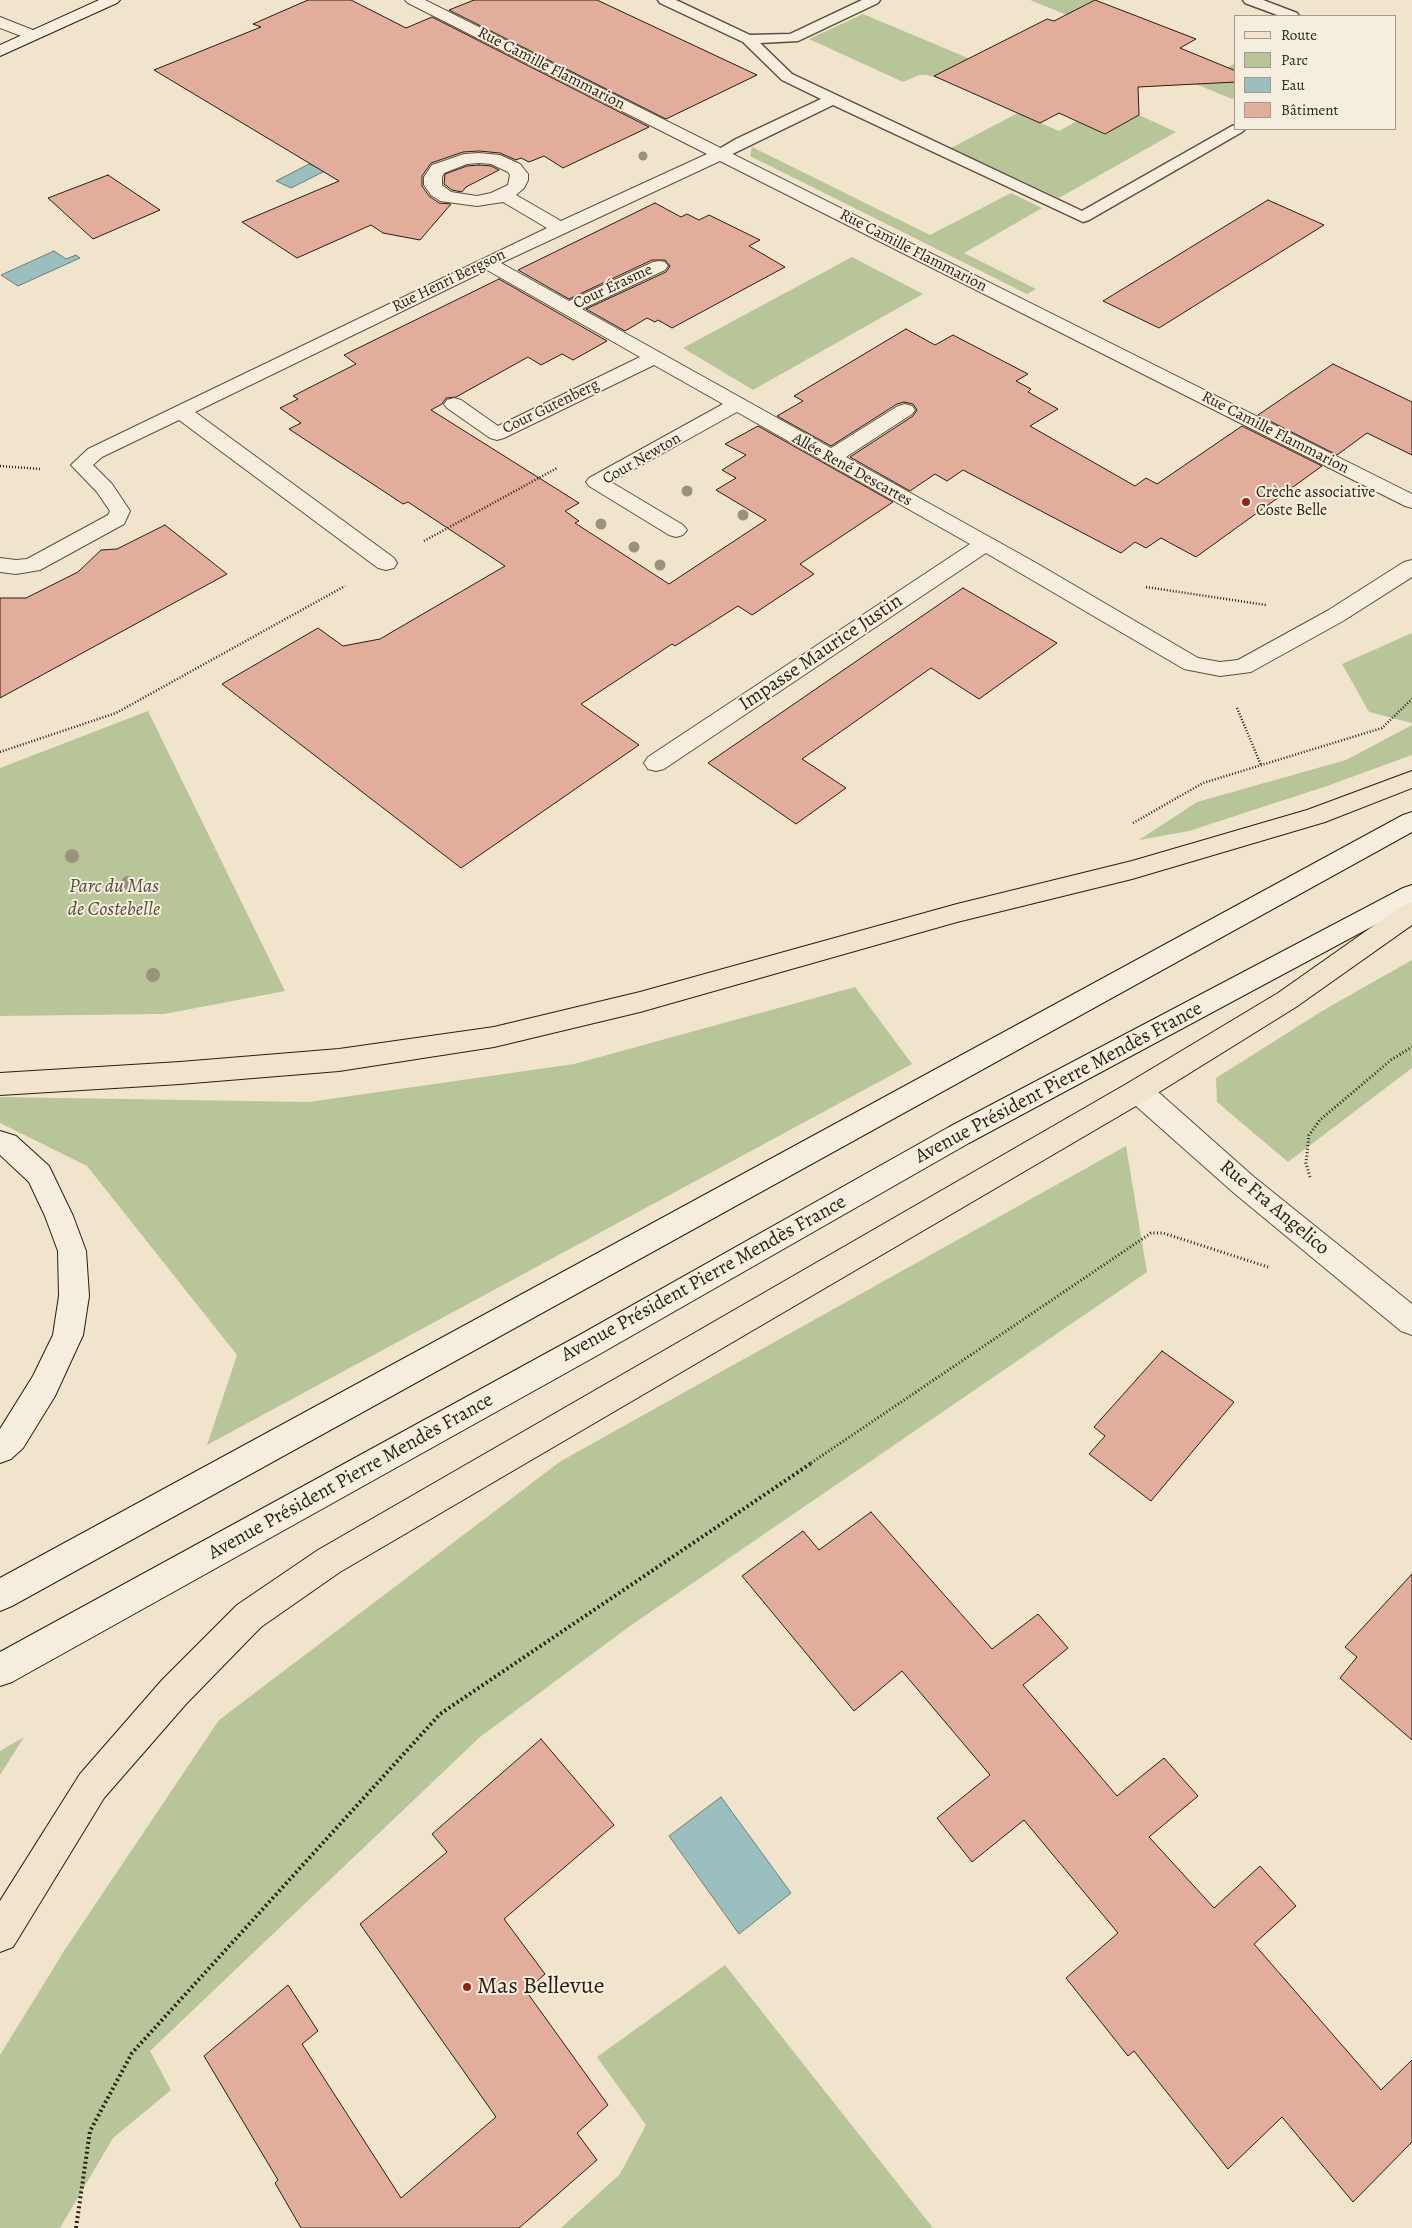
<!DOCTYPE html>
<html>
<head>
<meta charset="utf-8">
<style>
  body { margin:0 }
  #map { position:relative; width:1412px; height:2228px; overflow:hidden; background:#f0e5cc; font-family:Alegreya,serif }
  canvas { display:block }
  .legend { position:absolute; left:1234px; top:15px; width:162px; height:115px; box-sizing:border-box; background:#f5eede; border:1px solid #a39a8c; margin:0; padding:6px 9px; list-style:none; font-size:15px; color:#291d11 }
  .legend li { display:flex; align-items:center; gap:10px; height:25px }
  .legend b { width:25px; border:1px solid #a39a8c }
</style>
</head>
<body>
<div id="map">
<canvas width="1412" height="2228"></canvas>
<ul class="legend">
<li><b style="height:6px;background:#f0e5cc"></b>Route</li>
<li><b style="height:14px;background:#b8c599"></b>Parc</li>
<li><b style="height:14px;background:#9bbebe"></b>Eau</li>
<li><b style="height:14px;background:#e2ae9b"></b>Bâtiment</li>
</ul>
</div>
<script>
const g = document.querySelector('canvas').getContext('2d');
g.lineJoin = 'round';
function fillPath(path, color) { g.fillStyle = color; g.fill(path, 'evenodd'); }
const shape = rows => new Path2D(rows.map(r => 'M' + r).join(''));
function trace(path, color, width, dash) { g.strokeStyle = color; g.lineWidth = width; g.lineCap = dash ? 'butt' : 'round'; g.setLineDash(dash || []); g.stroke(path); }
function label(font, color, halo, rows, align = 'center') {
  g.font = font + ' Alegreya,serif'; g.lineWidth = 4; g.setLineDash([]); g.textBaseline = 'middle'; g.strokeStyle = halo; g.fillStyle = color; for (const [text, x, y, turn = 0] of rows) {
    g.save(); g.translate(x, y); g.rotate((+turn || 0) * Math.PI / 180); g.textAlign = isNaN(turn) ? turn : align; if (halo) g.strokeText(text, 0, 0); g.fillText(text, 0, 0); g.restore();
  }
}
fillPath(shape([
  [1030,0,1095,0,1067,15],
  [863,14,975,61,940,79,927,75,919,75,903,82,809,39],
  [1236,63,1236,97,1232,99,1196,84],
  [1018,113,1059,131,1077,121,1105,134,1139,115,1176,132,1059,198,951,148],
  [752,147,930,235,1011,193,1042,208,964,253,1036,289,1027,294,750,156],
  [852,257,923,294,753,390,683,348],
  [1412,633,1412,723,1369,712,1342,664],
  [148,711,285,991,164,1014,0,1016,0,768],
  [1412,725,1412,755,1327,786,1189,831,1139,840,1197,802,1346,760],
  [1412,960,1412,1068,1288,1162,1217,1102,1216,1078,1322,1011],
  [855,987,912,1064,207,1445,237,1355,87,1166,0,1123,0,1097,309,1102,574,1064],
  [1126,1146,1147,1272,630,1626,480,1737,150,2051,171,2090,113,2138,60,2228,0,2228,0,2055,66,1948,219,1720,561,1461],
  [24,1737,0,1775,0,1751],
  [725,1965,933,2228,561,2228,620,2174,646,2125,597,2057]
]), '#b8c599');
const water = shape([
  [309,164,325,171,291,188,276,181,309,164],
  [54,251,66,259,76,255,80,258,18,286,1,275,54,251],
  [721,1797,791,1893,739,1934,669,1836,721,1797]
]);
fillPath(water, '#9bbebe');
trace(water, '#6d7e79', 1);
const building = shape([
  [308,0,351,0,406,28,432,17,649,127,563,168,544,156,529,162,521,158,516,160,500,153,479,151,463,152,431,163,422,176,422,186,429,196,439,203,451,204,420,240,383,233,371,225,297,258,242,222,339,181,154,70,261,27,253,24,308,0],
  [474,0,597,0,757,75,666,119,449,10,474,0],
  [1095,0,1196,39,1180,48,1236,71,1236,82,1138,87,1139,115,1105,134,1059,113,1040,123,934,76,1047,19,1054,21,1095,0],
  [479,165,491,166,499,170,466,187,462,192,452,190,444,184,445,174,467,166,479,165],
  [108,175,160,210,93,239,48,198,108,175],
  [1268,200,1324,225,1159,328,1103,301,1268,200],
  [655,203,681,217,687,214,699,220,709,215,760,240,749,246,785,267,672,328,658,320,655,322,647,318,625,331,586,309,666,272,670,266,665,260,652,260,569,299,518,270,655,203],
  [499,279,607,341,573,360,562,354,541,365,528,357,456,397,446,398,442,404,431,410,579,503,565,511,579,521,575,523,669,584,766,520,716,490,736,478,722,470,746,455,725,444,758,426,893,502,800,564,814,574,752,615,738,606,675,646,672,644,581,704,639,745,461,868,222,684,318,628,343,646,380,639,505,566,408,502,403,504,289,429,301,423,280,408,298,399,293,396,356,364,344,355,499,279],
  [906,329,935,345,953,335,1028,374,1016,381,1031,389,1028,392,1058,409,1030,426,1135,486,1146,478,1157,484,1242,426,1322,466,1196,557,1161,538,1146,548,1135,542,1121,553,963,470,947,481,935,474,910,491,850,457,913,416,917,410,913,404,904,402,897,404,831,446,777,416,803,401,794,396,906,329],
  [1333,364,1412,402,1412,455,1367,433,1337,455,1258,415,1333,364],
  [165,525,227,574,0,698,0,598,26,598,78,572,101,550,117,549,165,525],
  [963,588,1057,643,979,699,931,668,802,759,846,788,796,824,708,763,963,588],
  [1162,1351,1234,1402,1151,1501,1089,1454,1105,1436,1094,1427,1162,1351],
  [871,1512,992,1649,1038,1614,1068,1648,1023,1685,1117,1796,1164,1758,1198,1796,1149,1837,1214,1908,1260,1866,1296,1906,1254,1944,1381,2090,1412,2060,1412,2142,1353,2202,1282,2117,1228,2169,1134,2051,1128,2056,1066,1978,1118,1933,1024,1820,972,1862,937,1818,990,1775,902,1671,854,1711,742,1576,803,1531,819,1550,871,1512],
  [1412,1574,1412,1740,1340,1678,1357,1657,1345,1647,1412,1574],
  [541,1739,614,1825,504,1919,545,1974,526,1991,608,2105,577,2133,597,2160,519,2228,301,2228,275,2183,278,2180,204,2056,288,1985,318,2031,302,2044,401,2198,496,2117,360,1924,447,1852,432,1834,541,1739]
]);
fillPath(building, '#e2ae9b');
trace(building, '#291d11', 1);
const lane = shape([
  [658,0,676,0,750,35,790,34,862,0,880,0,878,3,798,41,760,43,792,74,1082,211,1232,126,1236,125,1236,129,1245,129,1242,132,1089,220,1083,222,833,105,720,160,714,158,712,155,714,152,736,139,821,99,782,80,743,42,660,3,658,0],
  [1243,0,1263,0,1297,13,1299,16,1280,16,1245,3,1243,0]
]);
const street = shape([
  [405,0,425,0,1412,494,1412,508,1405,506,720,161,501,263,569,301,653,262,659,261,665,262,668,266,665,270,582,309,831,448,898,406,905,404,912,406,915,410,912,414,846,457,1038,564,1198,658,1220,662,1238,660,1327,611,1404,562,1412,560,1412,577,1343,621,1251,672,1220,676,1184,669,986,553,664,769,656,771,648,769,644,763,648,757,970,544,737,412,611,482,683,525,687,530,683,535,676,537,669,535,589,486,586,482,589,478,723,404,654,365,504,438,497,440,490,438,447,408,444,404,447,400,454,398,461,400,498,426,640,357,487,270,195,412,394,558,397,563,394,568,386,570,378,568,179,420,102,457,93,465,112,484,130,511,124,524,40,570,16,574,0,572,0,558,16,560,27,559,108,515,110,511,97,492,71,465,88,449,547,228,503,202,477,206,440,201,431,195,424,185,424,177,432,165,464,154,479,153,500,155,520,164,528,174,528,180,524,188,516,195,561,221,707,154,408,3,405,0],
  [479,163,491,164,508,172,510,175,508,185,491,193,477,196,451,192,442,185,442,177,444,173,467,164,479,163],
  [0,17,38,32,40,35,38,38,32,40,0,28,0,17],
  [1138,1080,1148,1083,1254,1177,1412,1304,1412,1335,1401,1331,1234,1193,1128,1099,1124,1091,1128,1083,1138,1080]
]);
const secondary = shape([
  [99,0,120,0,117,3,0,56,0,45,99,0],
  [1412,812,1412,832,12,1606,0,1611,0,1578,1403,815,1412,812],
  [1412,885,1412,905,969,1143,598,1355,12,1682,0,1686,0,1652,576,1337,949,1127,1403,888,1412,885],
  [0,1131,16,1136,49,1166,73,1216,86,1251,89,1296,83,1335,55,1396,23,1448,11,1459,0,1463,0,1429,33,1376,53,1335,59,1296,58,1251,45,1216,29,1182,0,1155,0,1131]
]);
const primary = shape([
  [1412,771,1412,788,1325,822,1132,879,957,922,640,1012,494,1047,339,1071,180,1084,0,1095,0,1073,180,1062,339,1049,494,1027,640,992,957,904,1132,861,1307,810,1412,771],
  [1412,903,1412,925,1296,1007,1148,1099,340,1572,261,1627,186,1704,104,1798,13,1947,0,1952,0,1901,80,1774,162,1680,237,1605,318,1550,1128,1083,1278,993,1403,905,1412,903]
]);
trace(lane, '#5b4f40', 3);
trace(street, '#5b4f40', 2);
trace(secondary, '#291d11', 2);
trace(primary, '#291d11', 2);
trace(shape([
  [0,466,40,469],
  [424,541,557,468],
  [1146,587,1266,605],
  [1237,708,1261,765],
  [0,752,116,713,345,586],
  [1133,823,1203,783,1382,728,1412,699]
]), '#291d11', 2.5, [1, 2]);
trace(shape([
  [1310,1177,1306,1163,1309,1135,1320,1120,1391,1060,1412,1047],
  [811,1463,1151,1233,1163,1233,1268,1267]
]), '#291d11', 3, [1, 2.5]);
trace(shape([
  [76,2228,90,2131,132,2053,440,1714,813,1462]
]), '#291d11', 4, [2, 3]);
fillPath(lane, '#f5eede');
fillPath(street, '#f5eede');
fillPath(secondary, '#f5eede');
fillPath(primary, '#f0e5cc');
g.fillStyle = '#9a927c';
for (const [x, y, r] of [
  [643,156,4.5],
  [687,491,5.5],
  [743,515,5.5],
  [601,524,5.5],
  [634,547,5.5],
  [660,565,5.5],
  [72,856,7],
  [128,883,7],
  [153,975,7]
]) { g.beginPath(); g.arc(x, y, r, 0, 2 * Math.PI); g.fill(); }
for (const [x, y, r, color] of [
  [1246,502,5,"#8f2418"],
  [467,1987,5,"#8f2418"]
]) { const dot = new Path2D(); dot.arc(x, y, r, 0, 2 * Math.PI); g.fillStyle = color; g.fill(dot); trace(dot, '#f5eede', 2); }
label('16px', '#291d11', '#f5eede', [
  ["Rue Camille Flammarion",551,69,27],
  ["Rue Camille Flammarion",913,251,27],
  ["Rue Henri Bergson",449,281,-26],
  ["Cour Érasme",613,287,-25],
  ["Cour Gutenberg",551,407,-26],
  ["Rue Camille Flammarion",1275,433,27],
  ["Cour Newton",642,459,-30],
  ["Allée René Descartes",852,470,29]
]);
label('16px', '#291d11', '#f5eede', [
  ["Crèche associative",1256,493],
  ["Coste Belle",1256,511]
], 'left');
label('20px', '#291d11', '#f5eede', [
  ["Impasse Maurice Justin",821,653,-34],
  ["Avenue Président Pierre Mendès France",1059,1083,-28],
  ["Rue Fra Angelico",1274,1208,40],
  ["Avenue Président Pierre Mendès France",704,1279,-29],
  ["Avenue Président Pierre Mendès France",351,1477,-29]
]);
label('italic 20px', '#544f3a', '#f5eede', [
  ["Parc du Mas",114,887],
  ["de Costebelle",114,910]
]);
label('24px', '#291d11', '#f5eede', [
  ["Mas Bellevue",477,1987]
], 'left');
</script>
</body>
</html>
